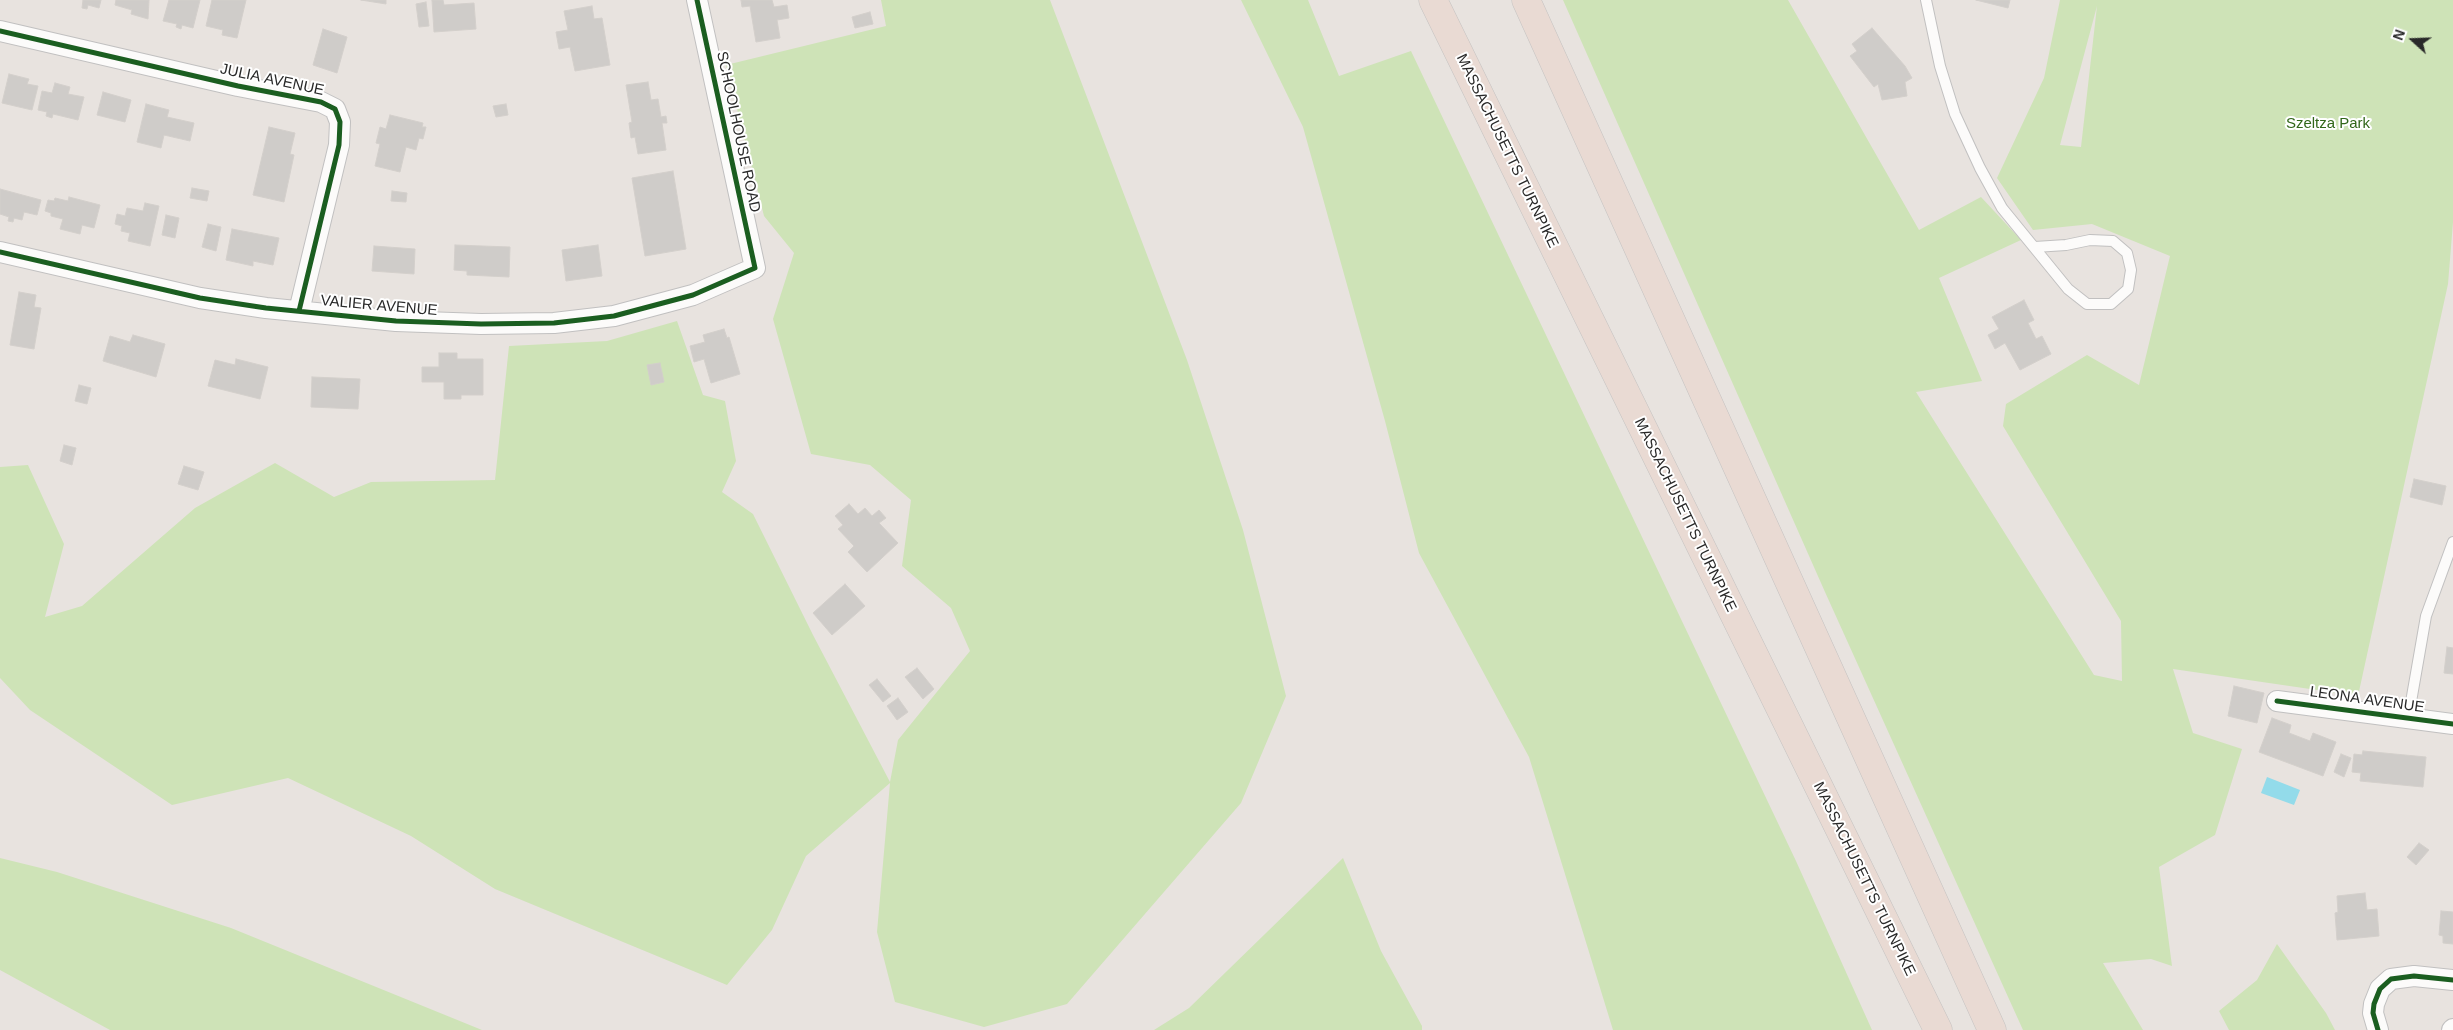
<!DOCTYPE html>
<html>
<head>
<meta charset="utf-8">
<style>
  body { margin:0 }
  #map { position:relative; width:2453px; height:1030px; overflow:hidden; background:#e8e3df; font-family:Helvetica,sans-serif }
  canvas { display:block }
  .north { position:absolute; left:2388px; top:15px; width:50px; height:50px; -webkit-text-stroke:4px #fff; paint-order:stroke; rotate:290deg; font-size:14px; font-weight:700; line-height:20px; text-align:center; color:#292929 }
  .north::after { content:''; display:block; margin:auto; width:18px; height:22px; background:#292929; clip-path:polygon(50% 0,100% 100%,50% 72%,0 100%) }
</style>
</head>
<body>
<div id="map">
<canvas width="2453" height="1030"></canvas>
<div class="north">N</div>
</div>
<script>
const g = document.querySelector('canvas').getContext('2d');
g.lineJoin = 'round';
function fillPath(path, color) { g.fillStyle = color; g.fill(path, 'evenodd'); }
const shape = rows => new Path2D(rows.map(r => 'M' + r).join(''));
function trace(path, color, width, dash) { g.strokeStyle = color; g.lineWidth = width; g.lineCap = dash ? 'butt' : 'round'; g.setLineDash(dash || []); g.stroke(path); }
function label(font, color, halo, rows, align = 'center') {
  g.font = font + ' Helvetica,sans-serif'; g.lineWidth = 4; g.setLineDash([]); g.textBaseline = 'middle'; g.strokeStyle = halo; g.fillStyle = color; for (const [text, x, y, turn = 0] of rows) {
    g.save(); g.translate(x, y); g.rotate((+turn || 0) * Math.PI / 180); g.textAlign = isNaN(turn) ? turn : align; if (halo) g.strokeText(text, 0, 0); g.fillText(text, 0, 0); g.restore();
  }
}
fillPath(shape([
  [881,0,1050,0,1187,360,1243,530,1286,696,1241,803,1067,1004,984,1027,895,1002,877,932,890,783,806,856,772,930,727,985,495,889,411,836,288,778,172,805,30,710,0,678,0,467,28,465,64,544,45,617,82,606,195,508,275,463,334,497,371,482,495,480,509,346,607,341,677,321,703,395,725,401,736,461,722,492,753,514,813,635,890,782,898,740,970,651,951,608,902,566,911,500,870,465,811,454,773,319,794,253,764,216,726,65,886,26],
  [1241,0,1308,0,1339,76,1411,51,1796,861,1872,1030,1613,1030,1529,757,1419,553,1385,421,1303,127],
  [1563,0,1788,0,1919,230,1981,197,2021,240,1939,278,1982,381,1916,392,2094,675,2122,681,2121,621,2003,426,2006,404,2087,355,2139,385,2170,256,2092,224,2033,230,1997,178,2044,78,2060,0,2453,0,2453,222,2448,284,2358,696,2173,669,2193,733,2242,749,2215,835,2159,867,2172,966,2151,959,2103,963,2143,1030,2023,1030,1825,592],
  [2097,6,2081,147,2060,145],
  [0,858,57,872,231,928,482,1030,110,1030,0,970],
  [1343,858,1381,951,1422,1026,1422,1030,1154,1030,1189,1008],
  [2277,944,2326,1013,2335,1030,2229,1030,2219,1011,2257,980]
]), '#cee3b7');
fillPath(shape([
  [2267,777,2300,790,2294,805,2261,793]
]), '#93dbea');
const building = shape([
  [83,0,101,0,99,8,88,5,87,9,82,8,83,0],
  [116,0,149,0,148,19,131,14,132,10,115,5,116,0],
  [169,0,200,0,193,28,182,25,181,29,176,27,177,24,163,21,169,0],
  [212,0,246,0,237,38,222,35,223,30,206,26,212,0],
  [361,0,386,0,386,4,361,0],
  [432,0,443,0,444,5,474,3,476,29,434,32,432,0],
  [741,0,772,0,774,7,787,5,789,18,777,20,780,38,756,42,750,6,742,7,741,0],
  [1976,0,2010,0,2008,8,1976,0],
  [426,2,429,26,419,27,416,4,426,2],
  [592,6,594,19,602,18,610,65,575,71,570,47,559,49,556,32,568,30,564,11,592,6],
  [870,12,873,24,855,28,852,17,870,12],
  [1872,28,1905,66,1912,78,1905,82,1907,96,1882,100,1878,84,1874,87,1850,56,1857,51,1852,44,1872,28],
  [323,29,347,37,337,73,313,65,323,29],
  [9,74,29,79,27,84,38,86,32,110,2,103,9,74],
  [648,82,651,100,658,99,661,117,666,116,667,123,662,123,666,150,638,154,635,137,631,138,629,123,632,122,626,85,648,82],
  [55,83,70,87,68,94,84,97,78,120,53,114,52,118,46,116,47,112,38,110,42,91,52,93,55,83],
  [103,92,131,100,125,122,97,115,103,92],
  [146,104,169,110,167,117,194,123,190,141,164,135,161,148,137,142,146,104],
  [506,104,508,115,496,117,493,106,506,104],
  [390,115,423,123,422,127,426,127,423,139,419,138,416,150,406,147,400,172,375,166,380,144,376,143,380,127,386,129,390,115],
  [269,127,295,133,290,154,294,155,284,202,253,195,269,127],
  [673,171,686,249,645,256,632,178,673,171],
  [192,188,209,191,207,201,190,198,192,188],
  [0,189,41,200,37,215,24,212,22,220,14,218,13,222,8,221,9,217,0,214,0,189],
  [392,191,407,193,406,202,391,201,392,191],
  [69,197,100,205,94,228,82,225,80,234,60,229,63,219,51,216,51,213,45,211,48,200,54,201,55,198,68,201,69,197],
  [145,203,159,206,150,246,128,241,130,233,121,231,122,226,115,224,117,214,125,216,127,208,143,211,145,203],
  [166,215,179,218,175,238,162,235,166,215],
  [208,224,221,227,216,251,202,247,208,224],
  [232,229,279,238,273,265,253,261,253,266,226,260,232,229],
  [455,245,510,247,509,277,467,275,467,271,454,270,455,245],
  [598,245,602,276,566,281,562,250,598,245],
  [374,246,415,249,414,274,372,271,374,246],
  [19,292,36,295,34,307,41,308,34,349,10,345,19,292],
  [2024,300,2034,320,2028,323,2036,339,2042,336,2051,354,2020,370,2005,343,1995,349,1988,335,1999,329,1992,317,2024,300],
  [724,329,727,338,729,337,740,374,711,383,704,359,694,362,690,346,705,342,703,335,724,329],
  [133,335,165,344,156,377,103,361,110,336,130,342,133,335],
  [439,353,457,353,457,359,483,359,483,395,461,395,461,399,444,399,444,382,422,382,422,367,439,367,439,353],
  [236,359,268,367,260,399,208,386,215,360,235,365,236,359],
  [660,363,664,382,651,385,647,365,660,363],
  [312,377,360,379,358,409,311,407,312,377],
  [79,385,91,388,87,404,75,401,79,385],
  [64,445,76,448,72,465,60,461,64,445],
  [184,466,204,472,198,490,178,484,184,466],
  [2414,479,2446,486,2442,505,2410,497,2414,479],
  [849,504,858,514,865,508,872,516,879,510,886,518,879,523,898,543,867,572,848,552,854,546,838,529,843,525,835,516,849,504],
  [845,584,865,606,832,635,813,613,845,584],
  [2447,647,2453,648,2453,674,2444,673,2447,647],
  [917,668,934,689,923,699,905,677,917,668],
  [877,679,891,696,883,702,869,685,877,679],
  [2234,686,2264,693,2257,723,2228,716,2234,686],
  [898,698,908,712,897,720,887,706,898,698],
  [2272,718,2291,725,2289,733,2310,741,2313,733,2336,742,2323,776,2259,752,2272,718],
  [2363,751,2426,757,2423,787,2360,781,2361,773,2352,772,2354,754,2362,755,2363,751],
  [2341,754,2351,758,2344,777,2334,772,2341,754],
  [2419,843,2429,850,2416,865,2407,857,2419,843],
  [2365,893,2367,910,2377,909,2379,936,2337,940,2335,913,2338,912,2337,896,2365,893],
  [2441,911,2453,912,2453,944,2443,943,2443,936,2439,935,2441,911]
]);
fillPath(building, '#cfccc9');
trace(building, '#d3cfcb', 1);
const service = shape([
  [1926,0,1940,66,1955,114,1980,168,2002,208,2068,289,2087,304,2111,304,2128,289,2131,270,2127,253,2113,241,2090,240,2066,245,2035,247],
  [2408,719,2426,616,2453,542]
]);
const minor = shape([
  [0,31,238,86,321,102,335,109,340,122,339,145,299,311],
  [0,252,200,298,266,308,396,321,481,324,554,323,614,316,693,295,755,268,697,0],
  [2277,701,2453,724],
  [2378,1030,2373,1013,2374,1004,2380,989,2391,979,2414,976,2453,980],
  [2452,1030,2453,1029]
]);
const motorway = shape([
  [1433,0,1938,1030],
  [1526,0,1992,1030]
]);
trace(service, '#c1c0c0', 12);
trace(minor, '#c1c0c0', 22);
trace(motorway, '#c4c2c1', 29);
trace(service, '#fcfbfa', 10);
trace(minor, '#fcfbfa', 20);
trace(motorway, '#e9dad3', 28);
trace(shape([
  [0,31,238,86,321,102,335,109,340,122,339,145,299,311],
  [0,252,200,298,266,308,396,321,481,324,554,323,614,316,693,295,755,268,697,0],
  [2277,701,2453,724],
  [2378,1030,2373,1013,2374,1004,2380,989,2391,979,2414,976,2453,980]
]), '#1b5e20', 5);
label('15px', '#292929', '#fff', [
  ["JULIA AVENUE",272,80,12],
  ["SCHOOLHOUSE ROAD",738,132,78],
  ["MASSACHUSETTS TURNPIKE",1507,151,64],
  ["VALIER AVENUE",379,306,5],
  ["MASSACHUSETTS TURNPIKE",1685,515,64],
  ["LEONA AVENUE",2367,700,8],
  ["MASSACHUSETTS TURNPIKE",1864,879,64]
]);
label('15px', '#31661a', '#fff', [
  ["Szeltza Park",2328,124]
]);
</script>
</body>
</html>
